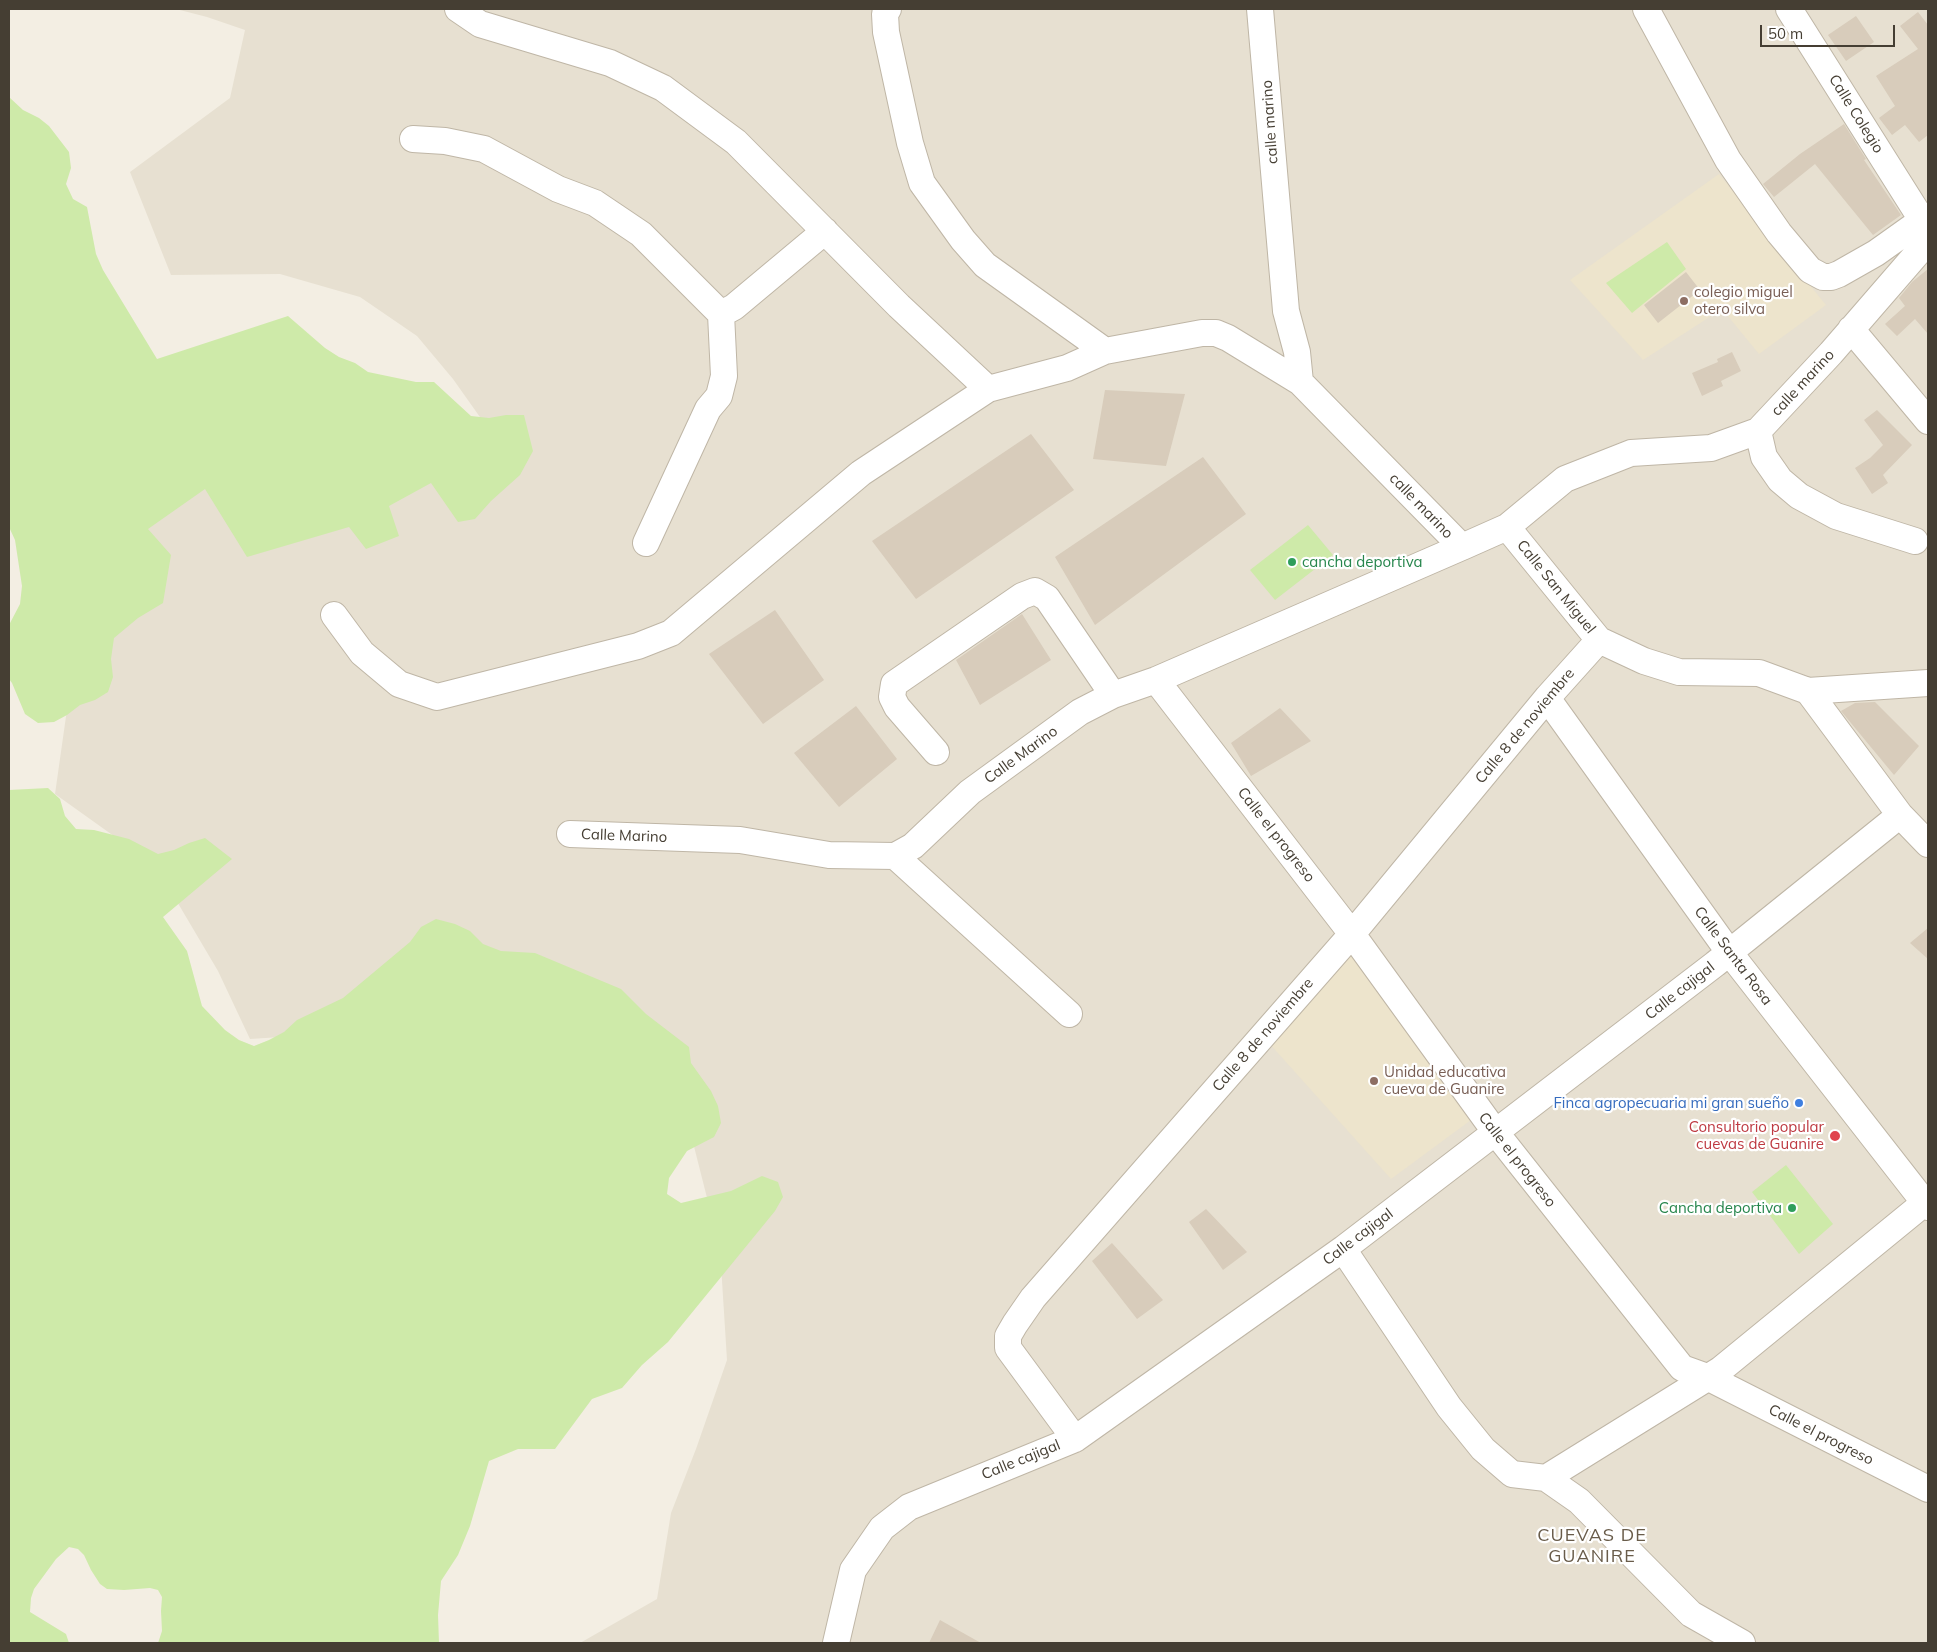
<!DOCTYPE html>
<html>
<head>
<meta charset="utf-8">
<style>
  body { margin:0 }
  #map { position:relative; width:1937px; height:1652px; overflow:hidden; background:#f3eee3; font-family:Mulish,sans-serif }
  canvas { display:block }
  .frame { position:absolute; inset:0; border:10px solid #453e33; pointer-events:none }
  .scale { position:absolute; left:1760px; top:25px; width:135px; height:22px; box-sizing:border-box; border:2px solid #453e33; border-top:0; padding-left:6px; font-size:15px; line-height:18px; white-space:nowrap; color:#453e33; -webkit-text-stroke:4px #fff; paint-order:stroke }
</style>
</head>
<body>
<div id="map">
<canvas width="1937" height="1652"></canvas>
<div class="frame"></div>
<div class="scale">50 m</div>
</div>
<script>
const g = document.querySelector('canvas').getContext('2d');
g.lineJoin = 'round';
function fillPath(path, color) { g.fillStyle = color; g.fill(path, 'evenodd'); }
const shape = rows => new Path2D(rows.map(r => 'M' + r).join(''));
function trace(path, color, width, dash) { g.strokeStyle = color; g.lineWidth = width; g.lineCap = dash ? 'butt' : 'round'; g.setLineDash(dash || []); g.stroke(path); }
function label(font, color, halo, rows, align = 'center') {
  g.font = font + ' Mulish,sans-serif'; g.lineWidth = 4.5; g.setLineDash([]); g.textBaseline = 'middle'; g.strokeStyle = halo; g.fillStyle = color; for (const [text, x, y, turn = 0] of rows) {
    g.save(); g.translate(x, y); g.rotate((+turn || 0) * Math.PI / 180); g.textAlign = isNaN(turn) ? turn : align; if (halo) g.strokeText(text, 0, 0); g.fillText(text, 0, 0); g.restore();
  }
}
fillPath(shape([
  [176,9,1928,9,1928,1643,580,1643,657,1599,671,1513,696,1449,727,1360,720,1249,685,1111,372,1031,250,1039,218,971,179,905,132,849,55,794,99,484,487,427,453,379,417,336,360,297,280,274,171,275,130,172,230,98,245,30,207,17]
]), '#e7e0d1');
fillPath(shape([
  [1719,174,1826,305,1759,354,1722,309,1643,360,1570,280],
  [1354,949,1471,1120,1391,1179,1268,1042]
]), '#ede4cc');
fillPath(shape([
  [9,97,23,110,39,118,49,126,69,152,71,168,66,184,73,199,87,207,96,254,103,270,157,359,288,316,325,348,339,357,355,363,368,372,416,382,434,382,471,416,489,418,506,415,524,415,533,451,520,475,491,501,475,519,458,522,431,483,389,506,399,536,366,549,349,527,247,557,205,489,148,529,171,555,163,603,138,618,114,638,111,659,113,677,108,692,95,700,80,705,67,715,54,722,38,723,25,714,12,683,9,679,9,625,20,604,22,586,15,540,9,527],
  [1667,242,1686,269,1632,313,1606,283],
  [1308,525,1333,555,1275,600,1250,570],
  [48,788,60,799,65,816,76,829,94,830,129,839,158,854,174,850,189,843,205,838,232,859,163,917,187,951,202,1006,225,1030,239,1040,254,1046,269,1040,284,1032,297,1020,343,998,410,942,421,927,436,919,455,924,470,931,483,944,501,951,535,953,621,989,646,1014,689,1047,691,1063,711,1091,718,1106,721,1123,714,1137,687,1151,669,1178,667,1194,681,1203,731,1191,762,1176,778,1182,783,1197,775,1211,668,1342,642,1365,622,1388,592,1399,555,1449,518,1449,489,1461,470,1526,458,1555,441,1581,438,1615,439,1643,158,1643,162,1631,161,1611,162,1597,158,1590,150,1588,124,1590,107,1589,100,1584,91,1570,84,1555,78,1549,69,1547,56,1559,34,1589,31,1598,30,1612,66,1634,69,1643,9,1643,9,790],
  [1786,1165,1833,1224,1799,1254,1752,1192]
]), '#ceeaa9');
fillPath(shape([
  [1918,12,1928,25,1928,135,1919,142,1905,125,1892,135,1879,118,1895,106,1876,76,1918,49,1900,26],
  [1856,16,1874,42,1846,61,1828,35],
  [1844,124,1866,159,1864,160,1901,215,1873,235,1815,164,1774,197,1763,184,1800,154],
  [1928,269,1928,334,1915,319,1897,336,1885,324,1905,306,1899,298,1912,282],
  [1686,272,1700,290,1658,323,1644,305],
  [1732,352,1741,371,1721,381,1723,386,1702,396,1692,373,1718,362,1717,359],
  [1105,390,1185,394,1166,466,1093,459],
  [1877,410,1912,445,1883,475,1888,483,1872,494,1855,468,1870,458,1883,445,1864,420],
  [1031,434,1074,490,916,599,872,541],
  [1203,457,1246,514,1095,625,1055,557],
  [775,610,824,680,763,724,709,654],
  [1022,614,1051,660,980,705,956,660],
  [1875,702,1919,746,1894,775,1841,711,1855,703],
  [856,706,897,759,839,807,794,753],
  [1280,708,1311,741,1251,776,1231,743],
  [1928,928,1928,959,1910,943],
  [1206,1209,1247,1252,1223,1270,1189,1222],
  [1112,1243,1163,1300,1137,1319,1092,1261],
  [940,1620,981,1643,929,1643]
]), '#d8ccbb');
const minor = shape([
  [458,9,480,24,610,63,663,88,736,142,899,306,988,389],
  [888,9,885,14,886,32,910,143,922,183,963,240,985,265,1105,351],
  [1260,9,1286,311,1297,352,1300,382,1462,547,1507,527,1565,479,1631,453,1711,448,1758,431,1831,353,1928,241],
  [1646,9,1728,160,1779,233,1810,270,1823,277,1831,277,1839,274,1876,253,1928,216],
  [1789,9,1922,220],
  [413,139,445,141,484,149,558,189,595,203,641,234,721,314,734,307,825,231],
  [1851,329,1928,421],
  [1758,431,1764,457,1780,480,1799,496,1836,516,1915,541],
  [1507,527,1599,640,1644,661,1679,672,1759,673,1808,691,1900,815,1928,844],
  [646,543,708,409,719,396,724,376,721,314],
  [334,615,362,653,399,684,437,697,638,646,671,633,861,473,988,389,1067,368,1105,351,1202,333,1216,333,1228,338,1300,382],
  [1156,680,1352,934,1496,1133,1682,1368,1707,1377,1928,1489],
  [1808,691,1928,683],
  [1547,698,1729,952,1928,1207],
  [936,752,897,707,892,697,894,684,1022,596,1035,591,1047,598,1113,695],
  [570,834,740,840,829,855,895,856,913,846,970,792,1080,712,1113,695,1156,680,1462,547],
  [895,856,1069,1014],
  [1343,1249,1449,1407,1483,1449,1512,1474,1546,1478,1579,1501,1691,1614,1742,1643],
  [1075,1439,1008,1348,1008,1336,1015,1324,1033,1298,1352,934,1547,698,1599,640],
  [1546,1478,1720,1370,1928,1200],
  [836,1643,853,1570,882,1528,909,1507,1075,1439,1343,1249,1715,964,1900,815]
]);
trace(minor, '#bfb6a6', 28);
trace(minor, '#fff', 26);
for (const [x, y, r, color] of [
  [1684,301,5,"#8d6e63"],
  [1292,562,5,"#2e9e5b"],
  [1374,1081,5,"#8d6e63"],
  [1799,1103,5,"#3f7fe0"],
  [1835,1136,6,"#e0444e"],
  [1792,1208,5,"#2e9e5b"]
]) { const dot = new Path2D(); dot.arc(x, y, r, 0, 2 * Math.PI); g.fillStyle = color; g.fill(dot); trace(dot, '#fff', 2); }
label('15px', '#453e33', '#fff', [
  ["Calle Colegio",1856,114,58],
  ["calle marino",1270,122,-94],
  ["calle marino",1803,383,-47],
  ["calle marino",1421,506,46],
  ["Calle San Miguel",1556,587,51],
  ["Calle 8 de noviembre",1525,726,-50],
  ["Calle Marino",1021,755,-36],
  ["Calle el progreso",1276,835,52],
  ["Calle Marino",624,836,2],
  ["Calle Santa Rosa",1733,956,53],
  ["Calle cajigal",1680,991,-38],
  ["Calle 8 de noviembre",1263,1035,-49],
  ["Calle el progreso",1517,1160,52],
  ["Calle cajigal",1358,1237,-37],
  ["Calle el progreso",1821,1435,27],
  ["Calle cajigal",1021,1460,-22]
]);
label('15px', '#785e54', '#fff', [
  ["colegio miguel",1694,292],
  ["otero silva",1694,309],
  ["Unidad educativa",1384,1072],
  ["cueva de Guanire",1384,1089]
], 'left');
label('15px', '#27864d', '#fff', [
  ["cancha deportiva",1302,562],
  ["Cancha deportiva",1782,1208,"right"]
], 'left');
label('15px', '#366cbe', '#fff', [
  ["Finca agropecuaria mi gran sueño",1789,1103]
], 'right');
label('15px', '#be3a42', '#fff', [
  ["Consultorio popular",1824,1127],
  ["cuevas de Guanire",1824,1144]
], 'right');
g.letterSpacing = '1px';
label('18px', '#695c4a', '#fff', [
  ["CUEVAS DE",1592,1536],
  ["GUANIRE",1592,1557]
]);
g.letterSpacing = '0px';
</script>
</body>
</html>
